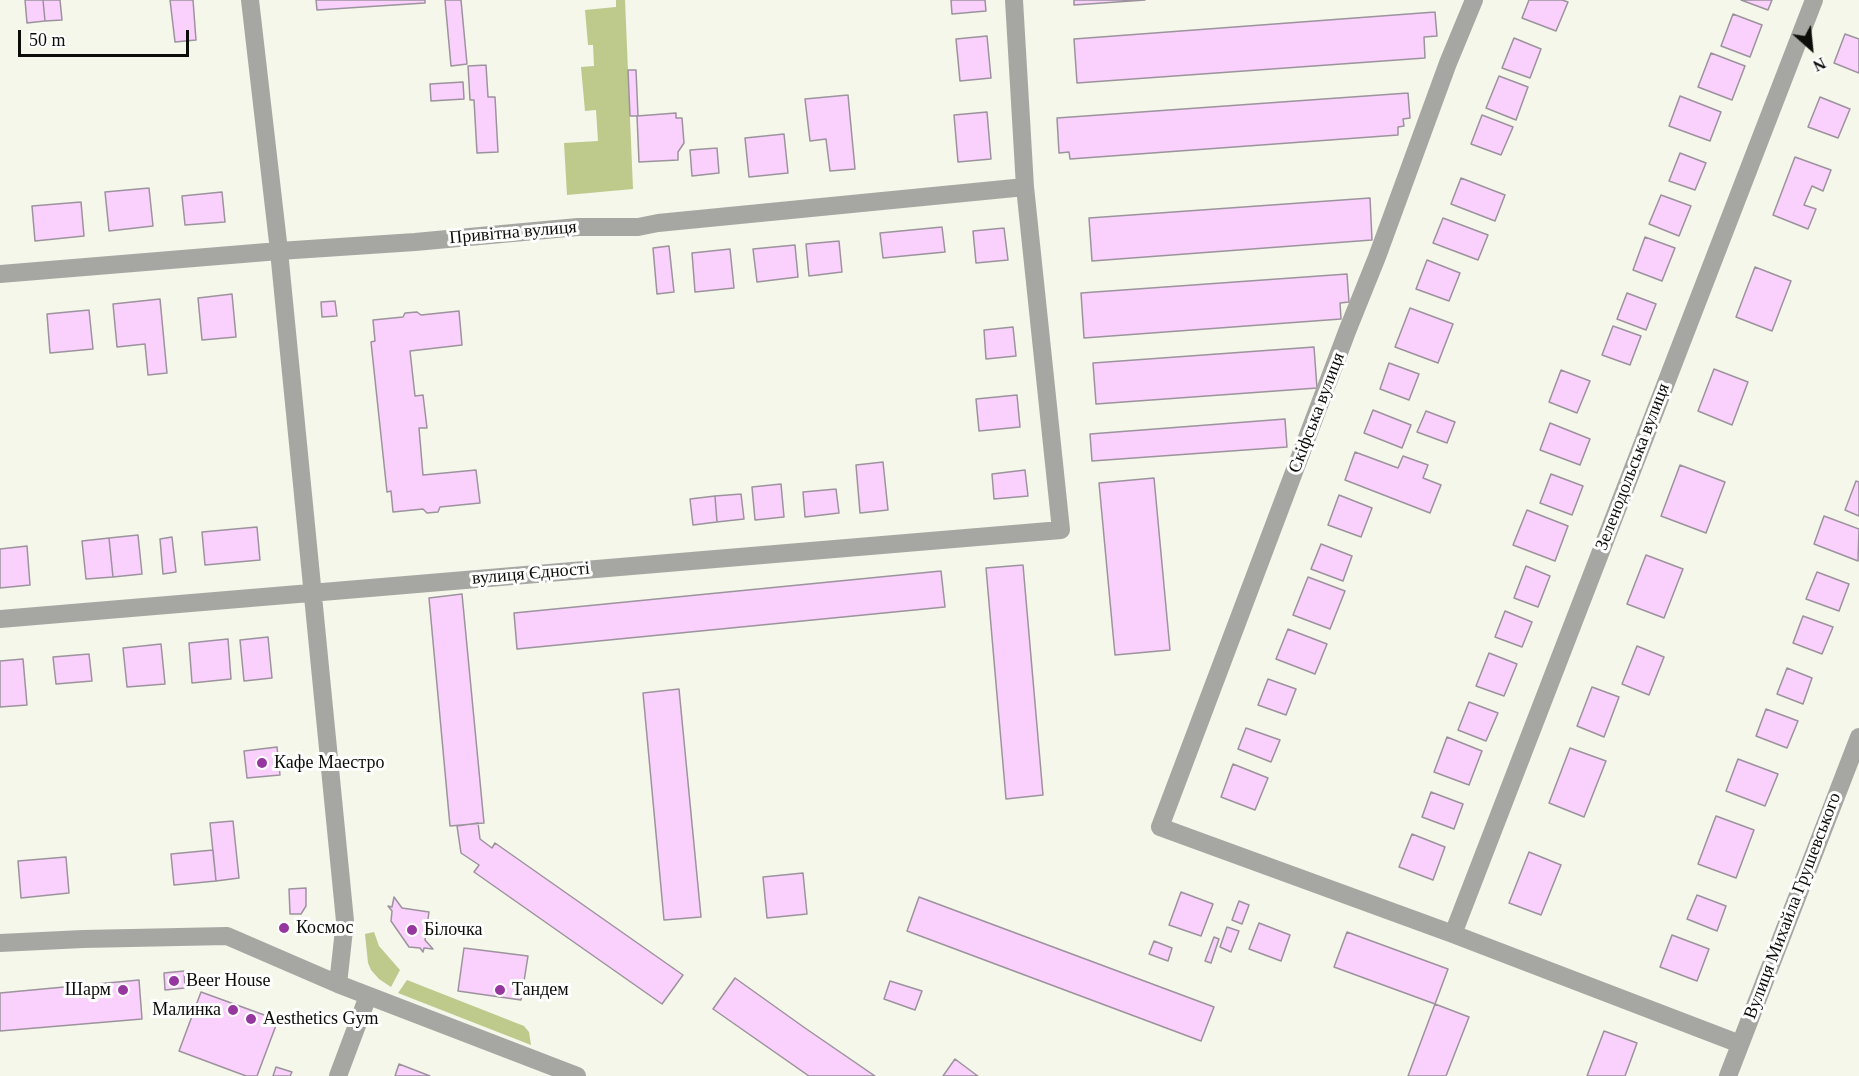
<!DOCTYPE html>
<html>
<head>
<meta charset="utf-8">
<style>
  body { margin:0 }
  #map { position:relative; width:1859px; height:1076px; overflow:hidden; background:#f4f7ea; font-family:"Times New Roman",serif }
  canvas { display:block }
  .north { position:absolute; left:1781px; top:18px; width:60px; height:60px; -webkit-text-stroke:4px #fff; paint-order:stroke; rotate:153deg; font-size:16px; font-weight:700; line-height:24px; text-align:center; color:#0c0d09 }
  .north::after { content:''; display:block; margin:auto; width:21px; height:27px; background:#0c0d09; clip-path:polygon(50% 0,100% 100%,50% 72%,0 100%) }
  .scale { position:absolute; left:18px; top:30px; width:171px; height:27px; box-sizing:border-box; border:3px solid #0c0d09; border-top:0; padding-left:8px; font-size:18px; line-height:21px; white-space:nowrap; color:#0c0d09; -webkit-text-stroke:4px #fff; paint-order:stroke }
</style>
</head>
<body>
<div id="map">
<canvas width="1859" height="1076"></canvas>
<div class="north">N</div>
<div class="scale">50 m</div>
</div>
<script>
const g = document.querySelector('canvas').getContext('2d');
g.lineJoin = 'round';
function fillPath(path, color) { g.fillStyle = color; g.fill(path, 'evenodd'); }
const shape = rows => new Path2D(rows.map(r => 'M' + r).join(''));
function trace(path, color, width, dash) { g.strokeStyle = color; g.lineWidth = width; g.lineCap = dash ? 'butt' : 'round'; g.setLineDash(dash || []); g.stroke(path); }
function label(font, color, halo, rows, align = 'center') {
  g.font = font + ' "Times New Roman",serif'; g.lineWidth = 6; g.setLineDash([]); g.textBaseline = 'middle'; g.strokeStyle = halo; g.fillStyle = color; for (const [text, x, y, turn = 0] of rows) {
    g.save(); g.translate(x, y); g.rotate((+turn || 0) * Math.PI / 180); g.textAlign = isNaN(turn) ? turn : align; if (halo) g.strokeText(text, 0, 0); g.fillText(text, 0, 0); g.restore();
  }
}
fillPath(shape([
  [616,0,625,0,633,189,567,195,564,143,598,141,596,110,585,111,581,67,594,66,593,45,588,45,585,10,616,7],
  [374,932,379,946,400,970,391,987,379,979,371,970,368,963,365,934],
  [407,980,524,1026,529,1032,531,1045,398,993]
]), '#bec98c');
const building = shape([
  [25,0,43,0,45,21,27,23,25,0],
  [43,0,60,0,62,20,45,21,43,0],
  [170,0,193,0,196,40,175,42,170,0],
  [316,0,425,0,425,3,317,10,316,0],
  [445,0,461,0,467,64,451,66,445,0],
  [951,0,985,0,986,11,952,14,951,0],
  [1074,0,1145,0,1074,5,1074,0],
  [1529,0,1562,0,1568,2,1556,31,1522,18,1529,0],
  [1741,0,1772,0,1768,10,1741,0],
  [1435,12,1437,36,1424,37,1425,58,1077,83,1074,39,1435,12],
  [1733,14,1762,25,1750,57,1721,46,1733,14],
  [1845,34,1859,39,1859,73,1834,63,1845,34],
  [987,36,991,78,960,81,956,39,987,36],
  [1514,38,1541,49,1530,78,1502,68,1514,38],
  [1711,53,1745,66,1732,100,1698,87,1711,53],
  [486,65,488,97,495,97,498,152,477,153,474,100,470,100,468,66,486,65],
  [628,70,636,70,638,116,630,116,628,70],
  [1499,76,1528,87,1516,120,1486,108,1499,76],
  [463,82,464,99,431,101,430,84,463,82],
  [1408,93,1410,118,1403,119,1404,126,1398,127,1398,135,1070,159,1069,152,1059,153,1057,118,1408,93],
  [848,95,855,169,830,171,826,139,810,141,805,99,848,95],
  [1680,96,1721,112,1710,141,1669,126,1680,96],
  [1820,97,1850,109,1838,138,1808,127,1820,97],
  [987,112,991,159,958,162,954,115,987,112],
  [676,113,676,118,682,118,684,143,678,152,678,160,639,162,637,116,676,113],
  [1482,115,1513,127,1501,155,1471,144,1482,115],
  [784,134,788,173,749,177,745,138,784,134],
  [717,148,719,173,692,176,690,150,717,148],
  [1680,153,1706,163,1695,190,1669,181,1680,153],
  [1795,157,1831,170,1823,191,1812,186,1804,205,1816,209,1808,229,1773,215,1795,157],
  [1461,178,1505,195,1495,221,1451,204,1461,178],
  [149,188,153,226,109,231,105,192,149,188],
  [222,192,225,222,185,225,182,196,222,192],
  [1661,195,1691,206,1679,236,1649,224,1661,195],
  [1370,198,1372,240,1092,261,1089,218,1370,198],
  [81,202,84,236,35,241,32,206,81,202],
  [1443,218,1488,235,1478,260,1433,243,1443,218],
  [942,227,945,252,883,258,880,233,942,227],
  [1004,228,1008,260,976,263,973,231,1004,228],
  [1645,237,1675,248,1662,281,1633,270,1645,237],
  [839,241,842,272,809,276,806,244,839,241],
  [795,245,798,277,757,282,753,249,795,245],
  [669,246,674,292,657,294,653,248,669,246],
  [730,249,734,288,695,292,692,253,730,249],
  [1427,260,1460,273,1449,301,1416,289,1427,260],
  [1755,267,1791,281,1772,331,1736,317,1755,267],
  [1347,274,1349,302,1340,303,1341,319,1084,338,1081,293,1347,274],
  [1627,293,1656,304,1646,330,1617,319,1627,293],
  [232,294,236,337,202,340,198,298,232,294],
  [160,299,167,373,148,375,145,344,117,347,113,304,160,299],
  [335,301,337,316,322,317,321,302,335,301],
  [1410,308,1453,324,1438,363,1395,347,1410,308],
  [89,310,93,349,50,353,47,314,89,310],
  [459,311,462,345,410,351,415,396,423,395,427,428,419,428,423,475,476,470,480,503,440,507,438,512,427,513,423,509,393,512,391,491,387,492,371,342,375,341,373,320,403,317,405,313,417,312,421,315,459,311],
  [1613,326,1641,336,1630,365,1602,355,1613,326],
  [1013,327,1016,356,986,359,984,330,1013,327],
  [1314,347,1317,388,1096,404,1093,363,1314,347],
  [1389,363,1419,374,1409,400,1380,389,1389,363],
  [1714,369,1748,382,1732,425,1698,411,1714,369],
  [1561,370,1590,381,1577,413,1549,402,1561,370],
  [1017,395,1020,427,979,431,976,399,1017,395],
  [1373,410,1411,425,1402,448,1364,433,1373,410],
  [1426,411,1455,422,1447,443,1417,432,1426,411],
  [1285,419,1287,447,1092,461,1090,434,1285,419],
  [1550,423,1590,439,1580,465,1540,450,1550,423],
  [1355,452,1398,468,1403,456,1428,465,1423,478,1441,485,1430,513,1345,480,1355,452],
  [883,462,888,510,860,513,856,465,883,462],
  [1680,465,1725,482,1706,533,1661,516,1680,465],
  [1025,470,1028,496,994,499,992,474,1025,470],
  [1551,474,1583,486,1572,515,1540,503,1551,474],
  [1154,478,1170,650,1115,655,1099,483,1154,478],
  [1856,481,1859,482,1859,516,1845,510,1856,481],
  [781,484,784,517,755,520,752,487,781,484],
  [836,489,839,513,805,517,803,492,836,489],
  [741,494,744,519,717,522,715,496,741,494],
  [1339,495,1372,508,1361,537,1328,525,1339,495],
  [715,496,717,522,693,525,690,499,715,496],
  [1527,510,1568,526,1555,561,1513,545,1527,510],
  [1824,516,1859,529,1858,561,1814,544,1824,516],
  [257,527,260,560,205,565,202,532,257,527],
  [138,535,142,574,113,577,109,538,138,535],
  [172,537,176,572,163,574,160,539,172,537],
  [109,538,113,577,86,579,82,541,109,538],
  [1321,544,1352,556,1343,581,1311,569,1321,544],
  [27,546,30,585,0,588,0,549,27,546],
  [1646,555,1683,569,1664,618,1627,604,1646,555],
  [1023,565,1043,795,1006,799,986,568,1023,565],
  [1526,566,1550,576,1538,607,1514,598,1526,566],
  [941,571,945,607,517,649,514,613,941,571],
  [1817,572,1849,584,1839,611,1806,599,1817,572],
  [1308,577,1345,591,1330,629,1293,615,1308,577],
  [462,594,484,823,450,826,429,598,462,594],
  [1505,611,1532,622,1522,647,1495,637,1505,611],
  [1803,616,1833,627,1822,654,1793,643,1803,616],
  [1288,629,1327,644,1315,674,1276,659,1288,629],
  [268,637,272,678,244,681,240,640,268,637],
  [228,639,231,679,192,683,189,643,228,639],
  [161,644,165,684,127,687,123,648,161,644],
  [1637,646,1664,657,1649,695,1622,684,1637,646],
  [1489,653,1517,664,1504,696,1476,686,1489,653],
  [89,654,92,681,56,684,53,657,89,654],
  [23,659,27,705,0,707,0,661,23,659],
  [1787,668,1812,678,1803,704,1777,694,1787,668],
  [1268,679,1296,689,1286,715,1258,705,1268,679],
  [1592,687,1619,697,1604,737,1577,726,1592,687],
  [679,689,701,917,664,920,643,693,679,689],
  [1469,702,1498,713,1486,741,1458,730,1469,702],
  [1766,709,1798,721,1787,748,1756,736,1766,709],
  [1246,728,1280,740,1271,762,1238,749,1246,728],
  [1447,737,1482,751,1469,785,1434,772,1447,737],
  [277,747,280,775,247,778,244,751,277,747],
  [1570,748,1606,761,1584,817,1549,803,1570,748],
  [1738,759,1778,774,1765,806,1726,791,1738,759],
  [1233,764,1268,778,1255,810,1221,797,1233,764],
  [1431,792,1463,804,1454,829,1422,817,1431,792],
  [1716,816,1754,830,1736,878,1698,864,1716,816],
  [233,821,239,878,216,881,210,823,233,821],
  [478,823,480,839,492,848,495,843,683,975,662,1004,474,872,479,865,461,853,457,826,478,823],
  [1412,834,1445,847,1433,880,1399,867,1412,834],
  [213,850,216,881,174,885,171,854,213,850],
  [1529,852,1561,865,1541,915,1509,903,1529,852],
  [66,857,69,893,21,898,18,861,66,857],
  [803,873,807,914,767,918,763,877,803,873],
  [306,888,306,906,301,914,290,914,289,889,306,888],
  [1181,892,1213,904,1201,936,1169,925,1181,892],
  [1697,895,1726,906,1717,931,1687,919,1697,895],
  [394,897,402,908,429,912,425,940,433,949,424,948,423,952,420,948,409,947,391,921,392,911,388,906,392,907,394,897],
  [919,897,1214,1007,1201,1041,907,931,919,897],
  [1239,901,1249,905,1242,924,1232,920,1239,901],
  [1259,923,1290,935,1281,961,1249,949,1259,923],
  [1227,927,1239,931,1231,952,1220,947,1227,927],
  [1347,932,1448,969,1435,1004,1334,967,1347,932],
  [1672,935,1709,949,1697,981,1660,967,1672,935],
  [1214,937,1219,939,1211,963,1205,961,1214,937],
  [1154,941,1172,948,1168,961,1149,954,1154,941],
  [464,948,528,956,521,1000,458,991,464,948],
  [184,971,185,988,165,990,164,973,184,971],
  [735,978,805,1028,875,1076,809,1076,713,1009,735,978],
  [139,980,142,1019,0,1031,0,993,139,980],
  [890,981,922,991,915,1010,884,999,890,981],
  [201,992,278,1020,257,1076,246,1076,179,1051,201,992],
  [1435,1004,1469,1017,1446,1076,1408,1076,1435,1004],
  [1604,1031,1637,1043,1625,1076,1587,1076,1604,1031],
  [955,1059,975,1074,978,1076,943,1076,955,1059],
  [399,1064,430,1076,395,1076,399,1064],
  [276,1067,292,1072,290,1076,273,1076,276,1067]
]);
fillPath(building, '#fad0fd');
trace(building, '#9c939d', 1.5);
trace(shape([
  [250,0,279,251,345,921,338,984],
  [1474,0,1448,63,1377,257,1348,329,1160,827,1453,934,1740,1044],
  [0,274,279,251,415,242,578,227,638,227,658,223,1025,187],
  [0,619,1061,530,1025,187,1014,0],
  [1453,934,1814,0],
  [0,943,83,939,227,936,338,984,577,1076],
  [338,1076,368,996],
  [1728,1076,1859,737]
]), '#a6a7a2', 18);
for (const [x, y, r, color] of [
  [262,763,6,"#9637a0"],
  [284,928,6,"#9637a0"],
  [412,930,6,"#9637a0"],
  [174,981,6,"#9637a0"],
  [123,990,6,"#9637a0"],
  [500,990,6,"#9637a0"],
  [233,1010,6,"#9637a0"],
  [251,1019,6,"#9637a0"]
]) { const dot = new Path2D(); dot.arc(x, y, r, 0, 2 * Math.PI); g.fillStyle = color; g.fill(dot); trace(dot, '#fff', 2); }
label('18px', '#0c0d09', '#fff', [
  ["Привітна вулиця",513,233,-5],
  ["Скіфська вулиця",1317,413,-69],
  ["Зеленодольська вулиця",1633,467,-69],
  ["вулиця Єдності",531,574,-5],
  ["Вулиця Михайла Грушевського",1793,906,-69]
]);
label('18px', '#0c0d09', '#fff', [
  ["Кафе Маестро",274,763],
  ["Космос",296,928],
  ["Білочка",424,930],
  ["Beer House",186,981],
  ["Шарм",111,990,"right"],
  ["Тандем",512,990],
  ["Малинка",221,1010,"right"],
  ["Aesthetics Gym",263,1019]
], 'left');
</script>
</body>
</html>
